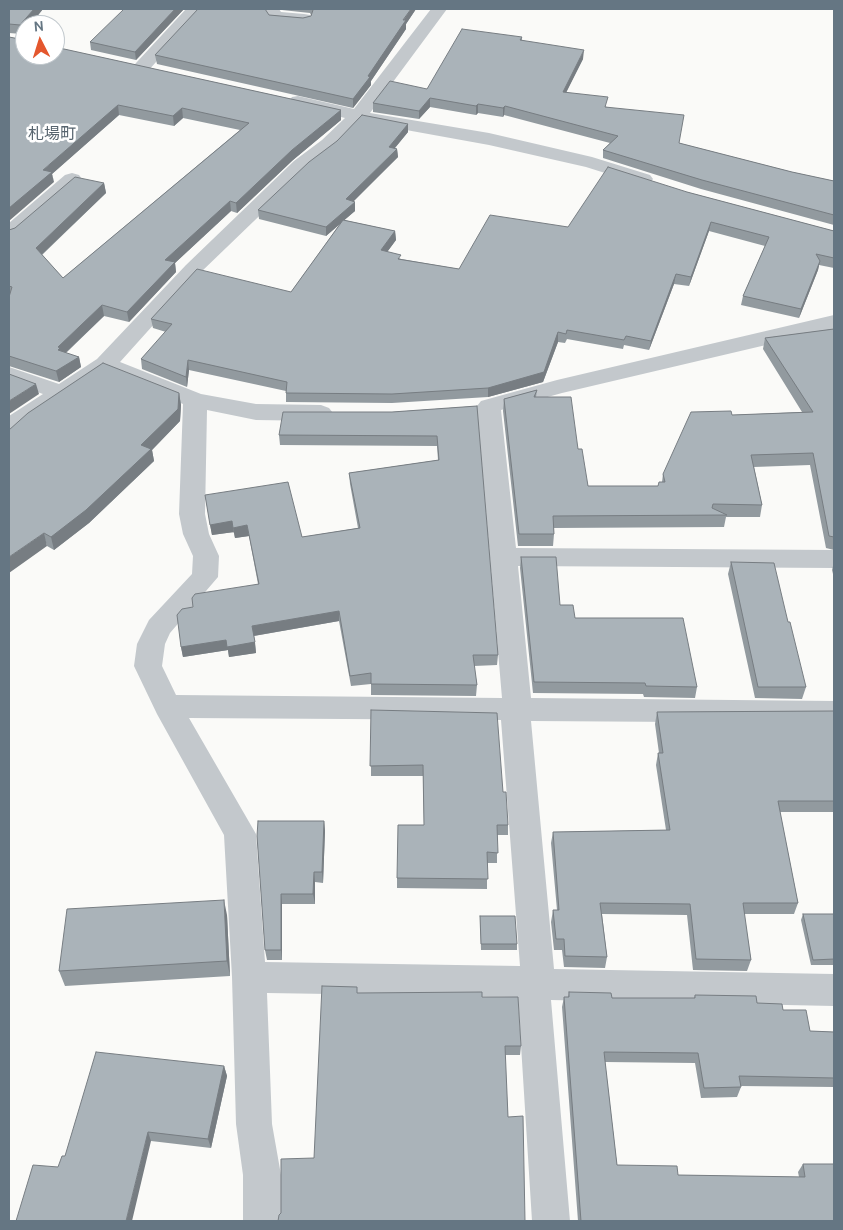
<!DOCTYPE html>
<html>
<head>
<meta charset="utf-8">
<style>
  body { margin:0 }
  #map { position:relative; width:843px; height:1230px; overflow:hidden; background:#fafaf8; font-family:Cabin,sans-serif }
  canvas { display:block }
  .frame { position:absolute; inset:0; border:10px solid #657683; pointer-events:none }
  .north { position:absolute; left:15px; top:15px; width:50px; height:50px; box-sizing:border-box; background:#fff; border:1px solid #c1c8cd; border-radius:50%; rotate:355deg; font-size:14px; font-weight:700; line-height:20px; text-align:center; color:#657683 }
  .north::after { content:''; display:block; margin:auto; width:18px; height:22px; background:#e4572e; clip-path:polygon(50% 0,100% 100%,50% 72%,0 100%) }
</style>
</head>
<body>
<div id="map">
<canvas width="843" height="1230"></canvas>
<div class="frame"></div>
<div class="north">N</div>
</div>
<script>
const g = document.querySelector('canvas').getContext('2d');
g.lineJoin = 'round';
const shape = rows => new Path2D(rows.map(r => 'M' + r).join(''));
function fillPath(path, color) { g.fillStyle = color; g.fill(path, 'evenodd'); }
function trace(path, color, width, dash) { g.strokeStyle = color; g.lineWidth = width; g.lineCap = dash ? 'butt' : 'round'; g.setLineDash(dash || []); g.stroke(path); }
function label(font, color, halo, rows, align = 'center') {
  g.font = font + ' Cabin,"Noto Sans JP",sans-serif'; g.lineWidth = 5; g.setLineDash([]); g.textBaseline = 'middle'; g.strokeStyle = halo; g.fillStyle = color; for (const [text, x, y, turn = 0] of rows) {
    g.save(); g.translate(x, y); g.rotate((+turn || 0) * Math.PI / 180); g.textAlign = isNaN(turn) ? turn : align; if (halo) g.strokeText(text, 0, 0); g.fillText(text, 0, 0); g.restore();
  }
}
fillPath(shape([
  [186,9,203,9,148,71,136,71,133,67,136,63,186,9],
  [263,9,279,9,281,12,304,14,310,15,312,19,310,23,304,24,276,22,270,21,263,9],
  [431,9,447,9,370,113,489,133,592,157,650,175,653,179,650,183,643,185,586,167,489,145,362,122,336,148,308,169,200,273,120,362,201,394,256,404,321,405,329,408,333,413,329,418,321,421,256,420,207,410,205,514,209,534,219,556,218,577,170,633,165,644,162,666,176,695,502,698,477,406,481,401,557,380,834,315,834,329,562,393,501,410,516,548,834,550,834,568,518,566,531,698,834,701,834,723,531,721,554,969,834,974,834,1006,551,1000,570,1221,532,1221,518,997,267,993,272,1124,281,1175,281,1221,243,1221,243,1175,236,1124,232,977,224,835,157,714,134,666,137,644,149,620,192,574,193,556,183,534,179,514,183,404,107,373,18,432,9,435,9,416,43,394,9,382,9,367,59,384,97,359,186,265,294,161,322,140,345,118,292,105,289,101,292,97,298,96,354,109,431,9],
  [189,718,501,720,520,966,265,962,256,834,189,718],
  [72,173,79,175,82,179,79,183,16,237,9,239,9,223,65,175,72,173]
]), '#c3c8cc');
fillPath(shape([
  [9,9,43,9,30,25,25,25,22,34,9,33],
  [184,9,136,60,91,50,90,42],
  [281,9,416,9,406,24,406,29,371,81,371,85,353,108,157,64,155,55,269,15,303,18,311,16,311,15,310,13,282,10],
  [9,37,341,110,341,120,293,160,237,213,231,211,175,263,176,272,129,322,104,316,66,353,79,357,81,367,59,382,9,366,9,230,15,228,104,183,106,193,42,255,63,278,240,130,183,118,174,126,119,115,52,174,54,182],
  [522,37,522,40,583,59,566,92,607,107,679,143,792,172,834,181,834,225,701,189,603,158,603,150,610,143,504,115,503,117,478,113,476,115,430,107,419,119,373,112,373,103,427,89],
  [408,124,408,132,395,148,397,149,398,157,353,201,355,211,344,220,395,231,396,240,387,252,401,259,459,269,568,227,687,192,834,231,834,268,819,265,818,270,799,318,741,305,743,296,765,246,709,231,689,286,674,284,649,350,624,345,623,349,567,339,565,343,558,342,543,382,488,397,392,403,286,402,286,391,189,370,187,387,142,369,141,359,166,332,153,328,151,319,291,292,340,224,326,236,259,219,258,210],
  [834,329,834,550,826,548,810,465,754,467,762,505,760,517,726,517,724,527,554,528,554,534,553,546,518,546,503,411,504,399,537,390,536,397,578,449,588,486,658,486,662,482,663,474,732,415,802,412,763,349,765,338],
  [179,393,181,405,180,421,152,450,154,461,89,523,54,550,47,546,9,430],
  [477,406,498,655,497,665,474,666,477,685,476,696,371,695,371,684,351,686,339,621,254,636,256,653,229,657,228,650,183,657,181,647,193,607,258,584,249,536,235,538,234,532,212,535,205,495,302,537,358,528,350,484,349,473,438,460,437,446,280,445,279,435,392,412],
  [521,557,560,605,575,618,697,687,695,698,644,697,643,694,533,693,520,568],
  [731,562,806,687,802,699,755,698,728,574],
  [834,562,834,578,832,570],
  [371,710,503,792,508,825,508,835,497,835,497,863,487,863,487,889,397,888,397,878,424,825,423,776,371,776],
  [834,711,834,812,780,812,798,903,794,914,744,914,751,960,747,971,693,970,687,915,602,914,607,957,605,968,564,967,562,950,554,950,551,922,553,910,557,910,551,843,553,832,666,830,656,765,658,753,659,753,655,724,657,712],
  [324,821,325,831,323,883,315,882,315,904,282,904,282,960,267,960,265,950,257,836],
  [803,914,834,914,834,965,811,965,801,920],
  [227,915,230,976,65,986,59,971],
  [480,916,517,944,517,950,481,950],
  [569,992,612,998,694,998,695,995,757,1003,783,1010,810,1031,834,1032,834,1087,740,1086,741,1087,737,1097,701,1098,695,1063,605,1062,617,1165,678,1175,799,1177,798,1172,803,1164,834,1221,578,1221,562,1007,564,997,568,997],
  [357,993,482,997,521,1046,520,1055,505,1055,508,1117,281,1213,314,1158],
  [224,1066,227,1076,211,1148,151,1141,65,1156]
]), '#929a9f');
fillPath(shape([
  [34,9,43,9,30,25,25,25,25,31,22,34,20,25],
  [175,9,184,9,136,60,135,52],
  [411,9,416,9,406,24,406,29,371,81,371,85,353,108,353,99],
  [584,50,583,59,562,101,563,92],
  [430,98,430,107,419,119,419,111],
  [478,104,478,113,476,115,476,106],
  [118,105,119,115,52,174,54,182,9,221,9,208,43,170],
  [505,106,504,115,503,117,503,108],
  [182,108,183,118,174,126,173,116],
  [341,110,341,120,293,160,237,213,236,203,292,150],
  [408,124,408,132,389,155,389,147],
  [397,149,398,157,347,208,346,199],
  [104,183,106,193,38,258,36,248],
  [230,201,231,211,175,263,176,272,129,322,127,312,165,260],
  [355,202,355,211,326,236,326,227],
  [711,222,709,231,689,286,691,277],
  [395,231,396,240,382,259,381,250],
  [820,261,818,270,799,318,801,309],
  [676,274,674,284,649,350,651,341],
  [102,305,104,316,62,356,60,360,58,347],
  [558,332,558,342,543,382,488,397,488,388],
  [79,357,81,367,59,382,56,371],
  [188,360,189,370,187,387,186,377],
  [36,384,39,394,9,414,9,401],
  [179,393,181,405,180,421,152,450,154,461,89,523,54,550,51,537,141,445],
  [232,521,234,532,212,535,210,525],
  [247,525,249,536,235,538,233,528],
  [44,533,47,546,9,573,9,557],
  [339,611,339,621,253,636,252,626],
  [226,640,255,642,256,653,229,657,228,650,183,657,181,647],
  [324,821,325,831,323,883,322,872],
  [314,872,315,882,315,904,313,894],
  [281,894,282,904,282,960,281,950],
  [224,900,227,915,230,976,227,961],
  [224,1066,227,1076,211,1148,208,1139],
  [148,1132,151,1141,132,1221,126,1221]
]), '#777d82');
const building = shape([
  [9,9,34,9,20,25,9,24,9,9],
  [124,9,175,9,135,52,90,42,124,9],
  [198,9,265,9,269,15,303,18,311,16,313,10,312,9,411,9,403,20,406,20,368,76,370,77,353,99,155,55,198,9],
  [462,29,522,37,520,40,584,50,563,92,608,97,605,107,684,115,679,143,792,172,834,181,834,215,702,180,603,150,618,136,505,106,503,108,478,104,476,106,430,98,419,111,373,103,390,81,427,89,462,29],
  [9,37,25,40,25,55,55,55,55,47,341,110,292,150,236,203,230,201,165,260,175,262,127,312,102,305,58,347,60,348,58,350,79,357,56,371,9,356,9,297,12,287,9,286,9,230,15,228,75,177,104,183,36,248,63,278,249,123,182,108,173,116,118,105,43,170,52,172,9,208,9,37],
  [362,115,408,124,389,147,397,149,346,199,355,202,326,227,258,210,309,162,337,141,362,115],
  [608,167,687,192,834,231,834,258,816,254,820,261,801,309,743,296,769,237,711,222,691,277,676,274,651,341,626,336,624,340,567,330,566,334,558,332,544,372,488,388,392,394,286,393,287,382,188,360,186,377,141,359,172,324,151,319,197,269,291,292,343,220,395,231,381,250,401,255,398,259,459,269,490,215,568,227,608,167],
  [834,329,834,537,829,536,813,453,751,455,762,505,713,504,712,508,727,515,553,516,554,534,519,534,504,399,537,390,534,397,571,397,578,449,582,449,588,486,658,486,659,482,665,482,663,474,691,412,731,411,732,415,813,412,765,338,834,329],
  [103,363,179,393,178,409,141,445,151,449,86,510,51,537,44,533,9,557,9,430,28,413,103,363],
  [9,374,36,384,9,401,9,374],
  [477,406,498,655,473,655,477,685,371,684,371,673,350,676,339,611,252,626,255,642,227,647,226,640,181,647,177,615,182,609,193,607,192,598,195,594,259,584,247,525,233,528,232,521,210,525,205,495,288,482,302,537,360,528,349,473,439,460,437,436,279,435,283,412,392,412,477,406],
  [521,557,556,557,560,605,573,605,575,618,683,618,697,687,646,686,645,683,534,682,521,557],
  [731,562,774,563,788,622,790,622,806,687,758,687,731,562],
  [371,710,497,713,503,792,506,792,508,825,497,825,498,853,487,852,488,879,397,878,398,825,424,825,423,765,370,766,371,710],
  [834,711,834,801,778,801,798,903,743,903,751,960,696,959,690,904,600,903,607,957,565,956,564,939,556,939,553,910,559,910,553,832,670,830,658,753,663,753,657,712,834,711],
  [258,821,324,821,322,872,314,872,313,894,281,894,281,950,265,950,257,836,258,821],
  [224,900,227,961,59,971,67,909,224,900],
  [803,914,834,914,834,959,813,960,803,914],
  [480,916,515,916,517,944,481,944,480,916],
  [322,986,357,987,357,993,482,992,482,997,518,997,521,1046,505,1046,508,1117,523,1116,525,1221,278,1221,279,1215,281,1213,281,1159,314,1158,322,986],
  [569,992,611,993,612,998,695,998,695,995,756,996,757,1003,782,1004,783,1010,806,1010,810,1031,834,1032,834,1078,739,1076,741,1087,704,1088,698,1053,604,1052,617,1165,677,1166,678,1175,805,1177,803,1164,834,1164,834,1221,581,1221,564,997,569,997,569,992],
  [96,1052,224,1066,208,1139,148,1132,126,1221,16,1221,33,1165,58,1167,62,1156,65,1156,96,1052]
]);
fillPath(building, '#aab3b9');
trace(building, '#777d82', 1);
label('16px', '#57646e', '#fff', [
  ["札場町",52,134]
]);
</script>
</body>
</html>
